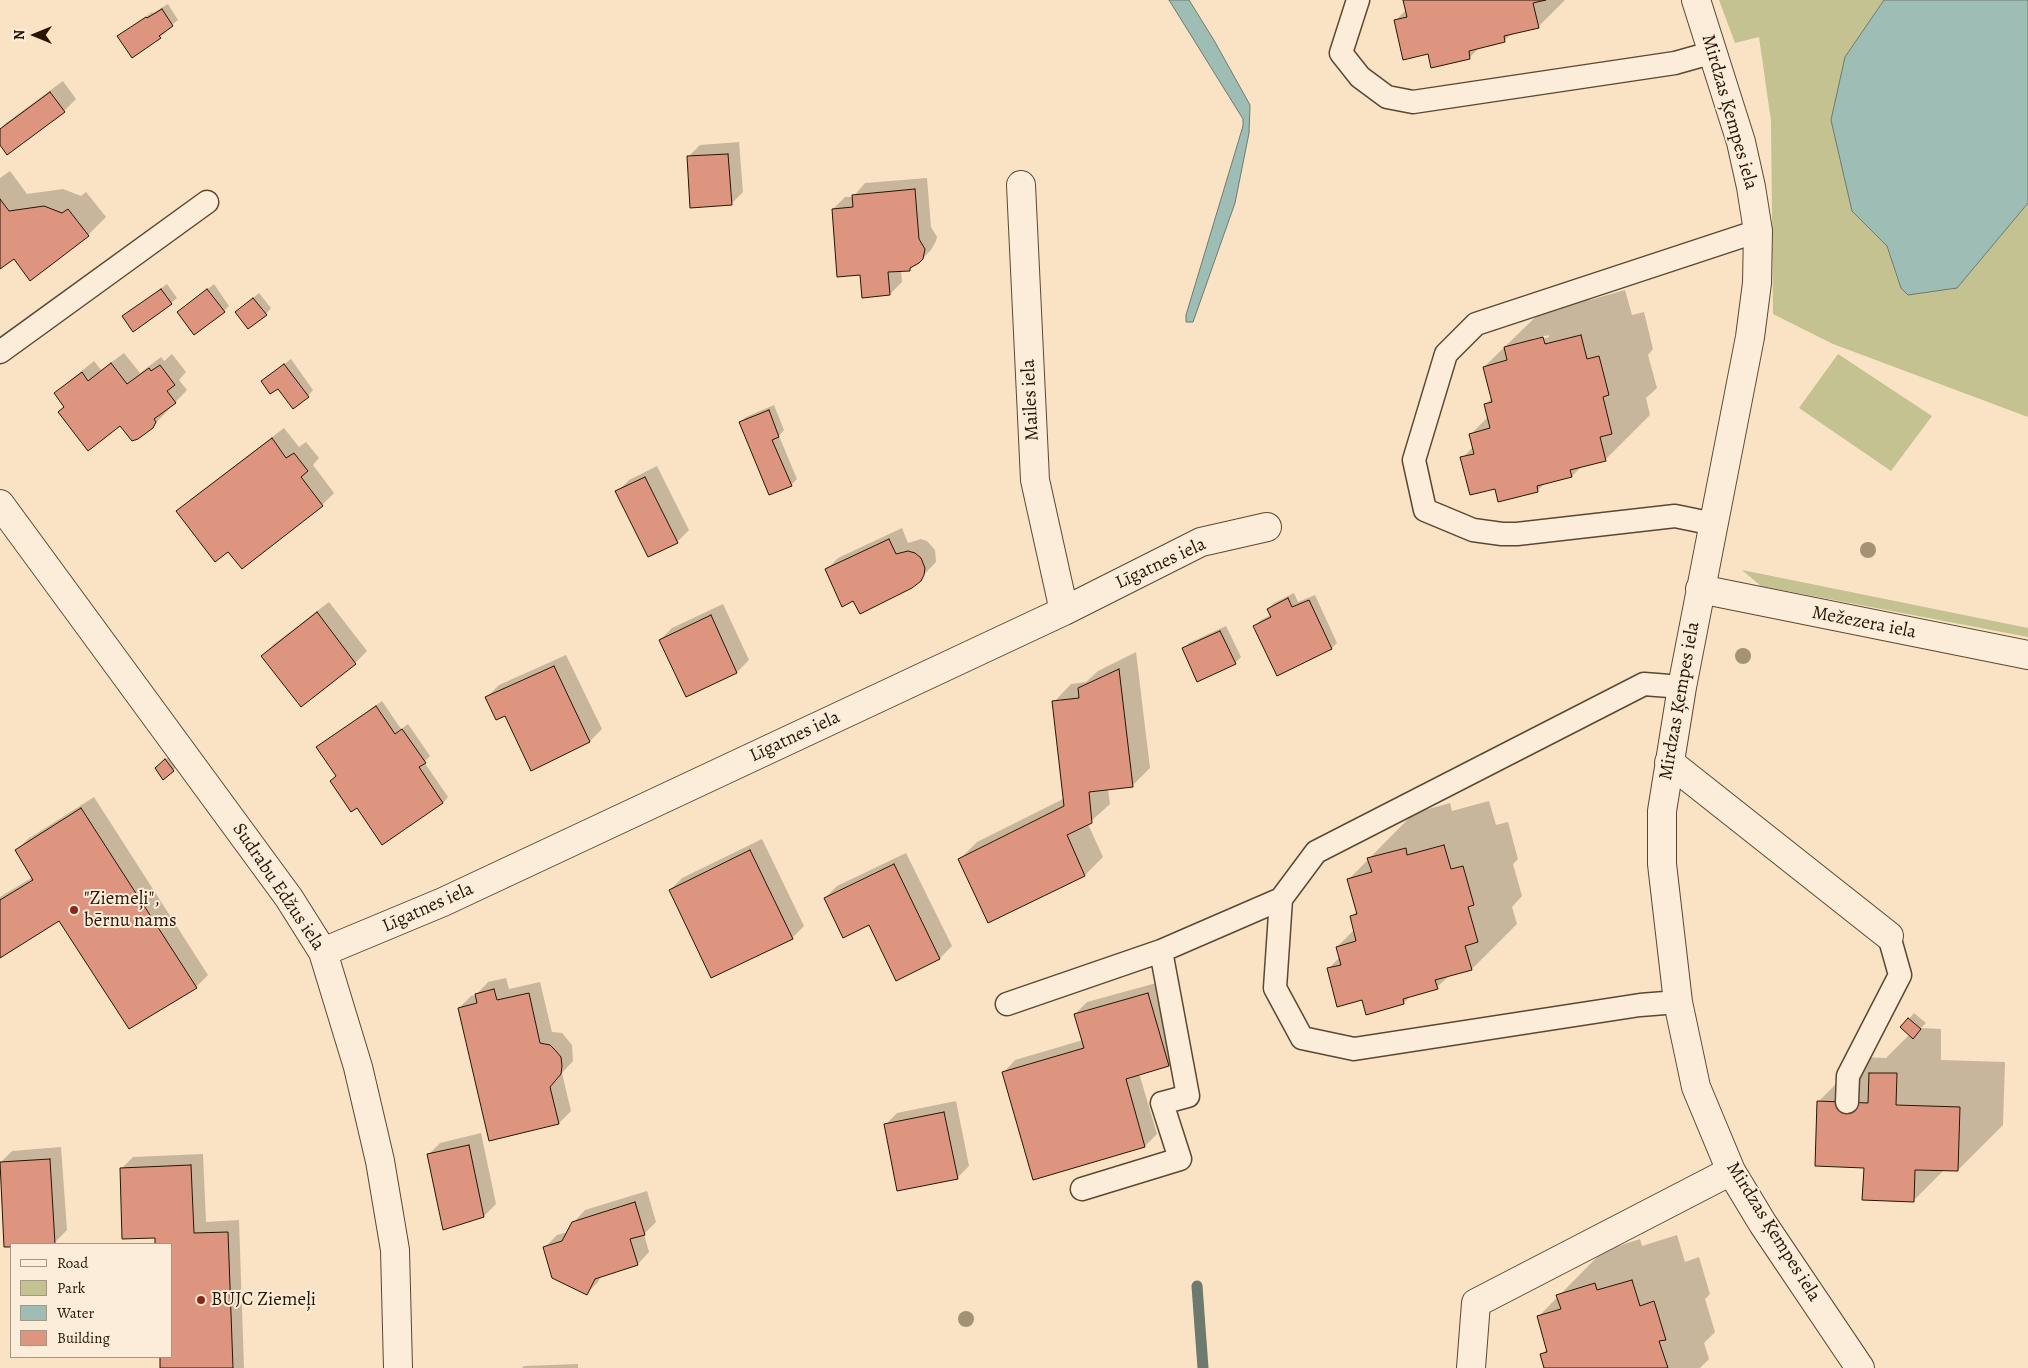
<!DOCTYPE html>
<html>
<head>
<meta charset="utf-8">
<style>
  body { margin:0 }
  #map { position:relative; width:2028px; height:1368px; overflow:hidden; background:#f9e3c4; font-family:Alegreya,serif }
  canvas { display:block }
  .legend { position:absolute; left:10px; top:1243px; width:162px; height:115px; box-sizing:border-box; background:#fbedd9; border:1px solid #a69783; margin:0; padding:6px 9px; list-style:none; font-size:15px; color:#261501 }
  .legend li { display:flex; align-items:center; gap:10px; height:25px }
  .legend b { width:25px; border:1px solid #a69783 }
  .north { position:absolute; left:10px; top:10px; width:50px; height:50px; -webkit-text-stroke:4px #fbedd9; paint-order:stroke; rotate:270deg; font-size:14px; font-weight:700; line-height:20px; text-align:center; color:#261501 }
  .north::after { content:''; display:block; margin:auto; width:18px; height:22px; background:#261501; clip-path:polygon(50% 0,100% 100%,50% 72%,0 100%) }
</style>
</head>
<body>
<div id="map">
<canvas width="2028" height="1368"></canvas>
<ul class="legend">
<li><b style="height:6px;background:#fbedd9"></b>Road</li>
<li><b style="height:14px;background:#c3c290"></b>Park</li>
<li><b style="height:14px;background:#9ebeb5"></b>Water</li>
<li><b style="height:14px;background:#de9580"></b>Building</li>
</ul>
<div class="north">N</div>
</div>
<script>
const g = document.querySelector('canvas').getContext('2d');
g.lineJoin = 'round';
function fillPath(path, color) { g.fillStyle = color; g.fill(path, 'evenodd'); }
const shape = rows => new Path2D(rows.map(r => 'M' + r).join(''));
function trace(path, color, width, dash) { g.strokeStyle = color; g.lineWidth = width; g.lineCap = dash ? 'butt' : 'round'; g.setLineDash(dash || []); g.stroke(path); }
function label(font, color, halo, rows, align = 'center') {
  g.font = font + ' Alegreya,serif'; g.lineWidth = 4; g.setLineDash([]); g.textBaseline = 'middle'; g.strokeStyle = halo; g.fillStyle = color; for (const [text, x, y, turn = 0] of rows) {
    g.save(); g.translate(x, y); g.rotate((+turn || 0) * Math.PI / 180); g.textAlign = isNaN(turn) ? turn : align; if (halo) g.strokeText(text, 0, 0); g.fillText(text, 0, 0); g.restore();
  }
}
fillPath(shape([
  [1719,0,1884,0,1845,57,1852,211,1887,246,1901,288,1957,288,2028,203,2028,417,1833,344,1773,314,1771,121,1759,37,1735,43],
  [1838,354,1932,416,1891,471,1799,408],
  [1742,570,2028,628,2028,637,1761,586]
]), '#c3c290');
const water = shape([
  [1169,0,1189,0,1215,42,1250,105,1249,133,1235,203,1193,322,1186,322,1186,315,1243,126,1243,119,1169,0],
  [1884,0,2028,0,2028,203,1957,288,1908,295,1901,288,1887,246,1852,211,1831,120,1845,57,1884,0]
]);
fillPath(water, '#9ebeb5');
trace(water, '#6e7a6d', 1);
fillPath(shape([
  [1404,0,1565,0,1539,26,1512,33,1504,41,1481,46,1470,57,1432,66,1429,52,1395,21,1406,10],
  [168,4,178,20,165,30,166,32,160,37,119,36,152,12,153,13],
  [63,81,76,99,64,111,0,143,0,129,6,123],
  [739,142,743,192,731,204,688,157,700,145],
  [10,171,27,194,63,189,81,196,86,192,106,217,88,235,14,257,0,268,0,178],
  [927,178,931,227,937,237,936,241,931,250,919,262,909,270,901,270,902,282,890,294,861,273,833,209,845,197,853,197,865,183],
  [167,284,177,298,171,303,124,316],
  [214,284,229,306,224,311,185,307],
  [1625,290,1632,315,1644,312,1653,349,1648,355,1657,388,1646,398,1650,415,1605,460,1582,466,1572,476,1546,482,1537,491,1496,488,1462,458,1474,446,1471,434,1488,417,1485,405,1492,398,1484,367,1550,303,1588,293,1590,300],
  [1549,335,1549,337,1532,342,1532,339],
  [259,293,271,308,266,314,242,307],
  [124,353,140,373,161,357,164,361,172,354,186,372,179,380,187,390,152,427,120,424,65,407,56,393,68,382,94,361,101,370],
  [291,359,313,390,308,396,262,381],
  [774,405,784,430,779,436,797,479,791,485,740,422,746,417],
  [284,428,299,447,306,442,319,458,313,465,334,493,322,505,229,550,178,512,190,500],
  [657,466,689,530,677,542,617,492,629,480],
  [902,528,908,543,921,539,927,541,935,550,936,562,915,584,854,600,826,570,838,558],
  [1294,593,1298,602,1315,595,1337,643,1332,648,1255,626,1261,620,1271,615,1268,609,1274,603],
  [329,602,367,651,355,663,301,705,262,656,274,644],
  [723,604,749,660,737,672,686,696,660,640,672,628],
  [1226,626,1241,657,1235,663,1183,649,1189,643],
  [1136,652,1150,768,1132,786,1108,789,1110,804,1088,824,1103,857,1085,875,989,921,959,860,977,842,1065,798,1054,702,1071,684,1086,682,1098,671],
  [566,655,602,729,590,741,532,769,505,714,487,697,499,685],
  [382,701,401,729,408,724,430,756,424,762,448,797,443,803,337,775,317,747],
  [172,755,179,765,164,778,162,762],
  [94,797,208,975,196,987,130,1027,59,919,0,956,0,897,33,877,16,851,28,839],
  [1489,801,1496,825,1508,822,1518,859,1513,864,1522,896,1512,907,1517,924,1472,969,1450,975,1437,987,1411,995,1404,1003,1362,999,1328,969,1340,957,1337,947,1354,930,1351,917,1357,911,1348,880,1414,813,1450,803,1452,811],
  [762,839,804,926,792,938,670,890,682,878],
  [906,853,952,946,940,958,825,898,837,886],
  [506,978,509,989,540,982,552,1032,562,1033,572,1045,573,1061,562,1073,571,1111,559,1123,459,1008,471,996,476,995,488,982],
  [1160,982,1181,1053,1169,1065,1139,1073,1157,1134,1145,1146,1004,1072,1015,1060,1083,1040,1075,1014,1087,1002],
  [1914,1013,1926,1023,1921,1028,1941,1029,1941,1060,2005,1062,2003,1125,1958,1170,1944,1170,1913,1201,1865,1167,1818,1102,1863,1057,1886,1058,1910,1034,1909,1019],
  [956,1101,969,1166,957,1178,885,1125,897,1113],
  [481,1133,496,1204,484,1216,428,1155,440,1143],
  [61,1147,67,1230,55,1242,6,1246,0,1163,12,1151],
  [203,1154,206,1222,239,1220,244,1368,161,1368,161,1357,171,1357,171,1244,157,1244,156,1237,121,1169,133,1157],
  [647,1191,656,1222,644,1234,649,1252,638,1264,601,1276,598,1282,586,1294,545,1247,557,1235,568,1232,573,1223,585,1210],
  [1677,1235,1685,1262,1699,1257,1710,1294,1705,1299,1715,1332,1704,1343,1709,1359,1700,1368,1544,1368,1541,1355,1548,1348,1538,1317,1603,1251,1640,1239,1642,1246],
  [578,1364,578,1368,522,1368,524,1366]
]), '#0003');
trace(shape([
  [1197,1286,1203,1368]
]), '#6e7a6d', 11);
const building = shape([
  [1403,0,1546,0,1533,3,1539,28,1504,36,1505,42,1469,51,1470,59,1431,68,1428,54,1403,60,1394,20,1407,17,1403,0],
  [162,9,173,26,159,36,161,38,132,58,117,36,146,17,147,18,162,9],
  [50,92,65,112,7,155,0,145,0,129,50,92],
  [728,154,732,205,690,208,687,156,728,154],
  [915,189,919,239,925,249,923,259,919,263,910,268,910,271,888,272,890,295,862,298,860,275,837,277,832,209,853,207,852,195,915,189],
  [0,199,9,211,44,206,62,213,68,209,89,236,30,281,14,259,0,269,0,199],
  [161,289,172,304,133,332,122,316,161,289],
  [207,289,225,312,194,335,177,312,207,289],
  [253,298,267,315,248,329,235,312,253,298],
  [1581,335,1587,359,1599,356,1609,395,1603,397,1612,434,1600,437,1606,461,1570,470,1572,477,1537,486,1538,492,1498,502,1495,489,1470,495,1460,457,1474,454,1469,434,1490,428,1484,404,1492,402,1483,367,1507,360,1504,347,1543,337,1545,344,1581,335],
  [111,363,127,384,149,368,151,371,160,365,175,385,167,391,176,403,154,419,156,422,153,428,138,439,132,441,120,426,88,451,58,412,64,407,54,393,82,372,88,381,111,363],
  [284,364,309,397,293,409,278,389,270,394,261,381,284,364],
  [769,410,779,437,772,440,792,486,769,495,739,422,769,410],
  [272,438,286,458,294,453,308,471,301,477,323,506,242,569,228,552,215,562,176,511,272,438],
  [645,477,678,543,648,557,615,491,645,477],
  [889,539,896,554,908,551,915,553,921,558,925,568,924,575,921,581,912,588,860,614,853,601,842,607,825,569,889,539],
  [1288,598,1292,607,1309,600,1332,649,1277,676,1253,626,1271,617,1267,609,1288,598],
  [317,612,356,664,301,707,261,656,317,612],
  [711,615,737,673,686,697,659,640,711,615],
  [1220,631,1236,664,1197,682,1182,648,1220,631],
  [554,666,590,742,531,771,505,716,496,720,485,697,554,666],
  [1119,669,1133,787,1089,792,1092,823,1067,835,1085,876,988,923,958,859,1064,806,1052,701,1079,698,1078,688,1119,669],
  [376,706,395,734,402,729,426,763,419,767,443,803,382,845,357,808,351,812,330,781,336,776,316,747,376,706],
  [165,759,174,771,163,780,155,768,165,759],
  [81,808,197,988,129,1029,59,921,0,958,0,900,33,880,15,850,81,808],
  [1444,845,1451,869,1463,866,1474,905,1468,907,1478,942,1465,946,1472,970,1435,980,1438,989,1403,999,1404,1004,1366,1015,1362,1000,1337,1007,1327,968,1341,965,1336,947,1356,941,1350,916,1357,914,1347,879,1372,872,1367,858,1406,848,1407,855,1444,845],
  [750,850,793,939,711,978,669,890,750,850],
  [894,864,940,959,896,981,869,925,843,938,824,898,894,864],
  [494,989,497,1000,529,993,540,1043,550,1045,555,1050,561,1057,562,1066,561,1074,550,1087,559,1124,489,1141,458,1008,477,1003,475,994,494,989],
  [1148,993,1169,1066,1126,1079,1145,1147,1033,1180,1002,1072,1084,1048,1074,1014,1148,993],
  [1908,1018,1921,1029,1913,1039,1900,1027,1908,1018],
  [1869,1073,1897,1073,1896,1105,1960,1107,1958,1171,1915,1170,1914,1202,1862,1200,1864,1168,1815,1166,1817,1101,1868,1103,1869,1073],
  [944,1112,958,1179,897,1191,884,1124,944,1112],
  [469,1145,484,1217,443,1230,427,1154,469,1145],
  [50,1159,55,1244,11,1244,11,1247,4,1247,0,1162,50,1159],
  [191,1165,194,1233,228,1232,233,1368,160,1368,160,1357,171,1357,171,1244,155,1244,155,1238,122,1239,120,1168,191,1165],
  [635,1202,645,1235,630,1239,638,1265,595,1279,587,1295,552,1278,543,1247,562,1241,572,1222,635,1202],
  [1632,1280,1640,1306,1654,1301,1666,1340,1659,1341,1668,1368,1544,1368,1540,1354,1547,1352,1537,1316,1561,1309,1556,1295,1595,1283,1597,1290,1632,1280]
]);
fillPath(building, '#de9580');
trace(building, '#261501', 1);
const lane = shape([
  [1358,0,1341,53,1360,77,1387,97,1413,102,1675,63,1714,52],
  [0,352,207,202],
  [1714,524,1675,516,1517,534,1502,534,1473,530,1425,510,1414,460,1446,354,1476,324,1758,231],
  [1678,1002,1640,1005,1354,1049,1302,1038,1275,988,1281,899,1316,852,1644,684,1682,687],
  [1007,1004,1161,951,1281,899],
  [1847,1102,1848,1076,1900,975,1889,936],
  [1082,1189,1180,1159,1162,1103,1188,1096,1161,951]
]);
const street = shape([
  [1696,0,1741,142,1751,187,1758,231,1757,283,1750,337,1682,687,1662,811,1662,864,1678,1002,1696,1087,1731,1171,1763,1224,1860,1368],
  [1021,185,1035,480,1064,611],
  [0,504,289,898,323,952,358,1067,380,1161,395,1250,398,1368],
  [1700,589,2028,655],
  [1669,762,1889,936],
  [323,952,443,902,1064,611,1201,542,1267,527],
  [1471,1368,1476,1303,1731,1171]
]);
trace(lane, '#5b4832', 25);
trace(street, '#5b4832', 30);
trace(lane, '#fbedd9', 22);
trace(street, '#fbedd9', 28);
g.fillStyle = '#a39374';
for (const [x, y] of [
  [1868,550],
  [1743,656],
  [966,1319]
]) { g.beginPath(); g.arc(x, y, 8, 0, 2 * Math.PI); g.fill(); }
for (const [x, y, r, color] of [
  [74,910,5,"#8f2418"],
  [201,1300,5,"#8f2418"]
]) { const dot = new Path2D(); dot.arc(x, y, r, 0, 2 * Math.PI); g.fillStyle = color; g.fill(dot); trace(dot, '#fbedd9', 2); }
label('19px', '#261501', '#fbedd9', [
  ["Mirdzas Ķempes iela",1729,112,74],
  ["Mailes iela",1031,400,-93],
  ["Līgatnes iela",1161,564,-25],
  ["Mežezera iela",1864,623,11],
  ["Mirdzas Ķempes iela",1680,701,-80],
  ["Līgatnes iela",795,737,-25],
  ["Sudrabu Edžus iela",278,887,56],
  ["Līgatnes iela",428,908,-24],
  ["Mirdzas Ķempes iela",1773,1232,58]
]);
label('19px', '#261501', '#fbedd9', [
  ["\"Ziemeļi\",",84,899],
  ["bērnu nams",84,921],
  ["BUJC Ziemeļi",211,1300]
], 'left');
</script>
</body>
</html>
